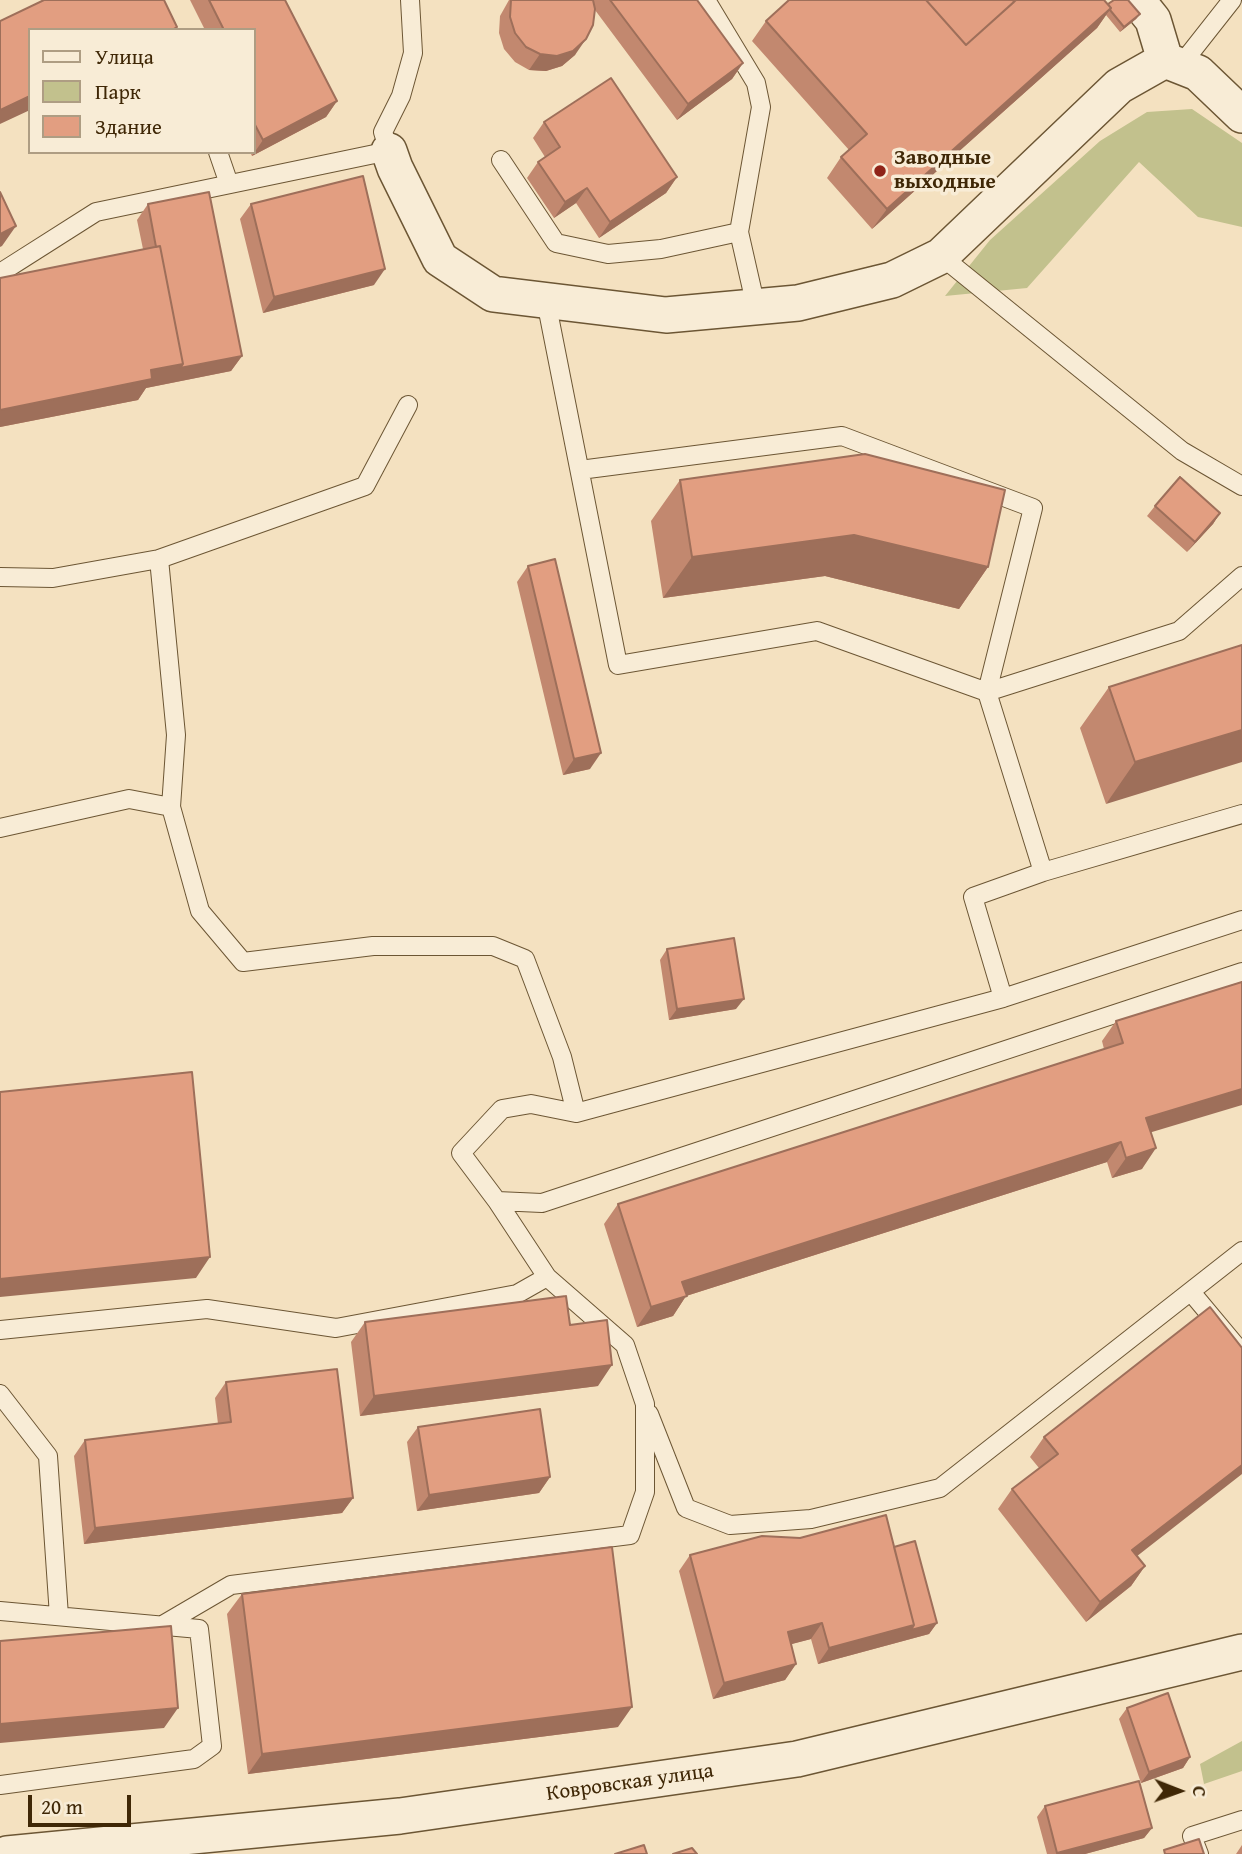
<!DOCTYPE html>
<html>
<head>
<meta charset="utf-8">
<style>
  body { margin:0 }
  #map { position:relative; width:1242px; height:1854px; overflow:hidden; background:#f4e1c0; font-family:"Gentium Book Plus",serif }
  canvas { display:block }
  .legend { position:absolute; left:28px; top:28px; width:228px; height:126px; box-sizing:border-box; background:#f8ecd6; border:2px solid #ae9d83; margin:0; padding:9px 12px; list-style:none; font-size:21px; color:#3f2706 }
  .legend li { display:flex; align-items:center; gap:14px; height:35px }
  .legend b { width:35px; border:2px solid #ae9d83 }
  .north { position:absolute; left:1144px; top:1756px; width:70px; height:70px; -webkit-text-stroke:5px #f8ecd6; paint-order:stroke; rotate:91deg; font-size:19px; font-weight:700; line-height:28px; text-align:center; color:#3f2706 }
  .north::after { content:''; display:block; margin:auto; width:24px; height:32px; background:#3f2706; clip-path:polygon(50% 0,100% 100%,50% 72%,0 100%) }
  .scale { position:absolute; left:28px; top:1795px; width:103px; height:32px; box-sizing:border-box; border:4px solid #3f2706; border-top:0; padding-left:9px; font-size:21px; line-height:24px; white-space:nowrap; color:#3f2706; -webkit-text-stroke:5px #f8ecd6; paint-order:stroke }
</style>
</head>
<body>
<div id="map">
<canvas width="1242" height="1854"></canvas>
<ul class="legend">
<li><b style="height:9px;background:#f8ecd6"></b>Улица</li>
<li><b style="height:19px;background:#c2c18d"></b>Парк</li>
<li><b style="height:19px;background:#e29e81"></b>Здание</li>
</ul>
<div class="north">С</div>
<div class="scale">20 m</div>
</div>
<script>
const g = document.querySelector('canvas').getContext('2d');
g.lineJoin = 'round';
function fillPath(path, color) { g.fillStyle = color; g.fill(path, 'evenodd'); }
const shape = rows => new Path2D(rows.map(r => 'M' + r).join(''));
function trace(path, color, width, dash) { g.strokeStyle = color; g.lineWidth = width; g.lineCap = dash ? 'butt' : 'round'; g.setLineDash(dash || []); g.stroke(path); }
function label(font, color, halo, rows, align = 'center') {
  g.font = font + ' "Gentium Book Plus",serif'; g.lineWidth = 7; g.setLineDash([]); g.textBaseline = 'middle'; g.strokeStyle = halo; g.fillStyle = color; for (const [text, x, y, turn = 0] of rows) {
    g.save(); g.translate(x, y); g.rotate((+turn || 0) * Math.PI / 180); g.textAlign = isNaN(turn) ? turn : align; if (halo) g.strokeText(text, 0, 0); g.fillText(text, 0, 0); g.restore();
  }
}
fillPath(shape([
  [1192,109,1242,143,1242,227,1198,217,1139,162,1027,288,945,296,990,240,1100,141,1147,112],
  [1242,1741,1242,1771,1204,1784,1200,1764]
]), '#c2c18d');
const lane = shape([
  [706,0,756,83,761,107,739,232],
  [1180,66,1232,0],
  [218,152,229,184],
  [501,160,556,243,608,254,661,249,739,232,756,307],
  [941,256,1182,451,1242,486],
  [0,273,96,212,389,151,383,132,401,96,413,53,410,0],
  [546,301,618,665,817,631,987,692,1033,508,842,436,580,470],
  [408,405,365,486,159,559,176,735,171,807,200,911,243,962,373,946,493,946,525,959,562,1057,576,1113],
  [1242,576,1179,631,987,692,1043,872,1242,814],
  [0,577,53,578,159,559],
  [0,828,129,799,171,807],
  [1242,920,1003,998,576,1113,531,1104,502,1109,461,1153,497,1201,542,1203,1242,972],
  [1003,998,973,897,1043,872],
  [1191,1292,1242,1353],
  [0,1330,207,1309,336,1328,517,1294,547,1277,497,1201],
  [0,1394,48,1456,59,1616],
  [649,1414,686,1508,730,1525,811,1519,940,1488,1242,1251],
  [0,1611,199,1629,212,1746,194,1759,0,1785],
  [161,1626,231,1585,630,1535,645,1492,645,1404,625,1345,547,1277],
  [1199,1854,1192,1836,1242,1820]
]);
const street = shape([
  [1137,0,1153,20,1165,60],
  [389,151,395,168,440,259,493,294,666,315,798,303,892,280,941,256,1119,86,1165,60,1198,73,1242,115],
  [7,1854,400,1816,797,1759,1242,1652]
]);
trace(lane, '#6c5634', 20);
trace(street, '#6c5634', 38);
trace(lane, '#f8ecd6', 18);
trace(street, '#f8ecd6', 35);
fillPath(shape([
  [190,0,285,0,337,101,326,117,252,156,250,152,254,152,254,30,205,30],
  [509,0,697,0,743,63,732,79,677,120,595,10,575,55,562,66,546,71,529,70,515,62,504,49,499,33,500,16],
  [789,0,1104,0,1108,4,1140,14,1136,19,1120,32,1106,15,1097,28,872,229,827,178,841,157,849,150,752,41,766,21],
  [544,122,677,177,666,193,599,238,576,203,554,218,527,178,538,162,545,157,533,138],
  [148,204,242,356,231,371,146,388,138,400,0,427,0,278,143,249,137,220],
  [251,204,374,285,263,313,240,219],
  [680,480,988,567,959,609,825,576,663,598,651,521],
  [1155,506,1220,513,1213,524,1187,552,1147,516],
  [528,566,590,769,563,775,517,582],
  [1242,645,1106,804,1080,728,1109,687],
  [667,949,736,1009,669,1020,660,960],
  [1116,1021,1151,1132,1142,1169,1112,1178,1107,1162,686,1296,673,1316,637,1327,604,1224,618,1204,1104,1049,1102,1041],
  [365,1322,570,1325,598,1386,360,1416,351,1342],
  [226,1382,353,1498,342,1513,84,1544,74,1456,85,1440,218,1424,215,1398],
  [418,1427,550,1477,539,1493,417,1511,407,1442],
  [1044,1437,1145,1566,1131,1586,1086,1622,998,1509,1012,1489,1039,1468,1030,1457],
  [894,1547,937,1623,929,1634,818,1664,811,1639,791,1644,796,1664,785,1680,713,1699,679,1571,690,1555],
  [242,1594,618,1727,248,1774,227,1614],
  [1127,1708,1190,1757,1183,1768,1141,1783,1119,1719],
  [1045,1806,1152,1828,1144,1838,1085,1854,1047,1854,1037,1817],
  [1242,1845,1242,1854,1236,1854]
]), '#c2886f');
fillPath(shape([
  [1111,8,1097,28,872,229,887,209],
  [1140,14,1136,19,1120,32,1124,27],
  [586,39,575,55,562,66,546,71,529,70,540,54],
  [743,63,732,79,677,120,688,104],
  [30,96,30,110,0,124,0,110],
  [337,101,326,117,252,156,263,140],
  [677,177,666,193,599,238,610,222],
  [587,188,576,203,554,218,565,202],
  [16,226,2,246,0,247,0,234],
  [385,269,374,285,263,313,274,297],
  [242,356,231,371,146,388,138,400,0,427,0,410,151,370,183,364],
  [1220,513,1213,524,1187,552,1195,542],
  [854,535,988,567,959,609,825,576,663,598,692,557],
  [1242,730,1242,762,1106,804,1135,762],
  [601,753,590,769,563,775,574,759],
  [744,999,736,1009,669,1020,677,1009],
  [1242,1089,1242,1105,1132,1138,1146,1118],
  [1121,1142,1107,1162,686,1296,673,1316,637,1327,651,1307,682,1282],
  [1156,1148,1142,1169,1112,1178,1126,1158],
  [210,1257,196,1278,0,1297,0,1279],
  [612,1365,598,1386,360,1416,374,1396],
  [1242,1465,1242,1474,1118,1571,1132,1550],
  [550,1477,539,1493,417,1511,429,1495],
  [353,1498,342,1513,84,1544,95,1528],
  [1145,1566,1131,1586,1086,1622,1100,1602],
  [822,1623,811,1639,777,1648,788,1632],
  [937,1623,929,1634,818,1664,829,1648,914,1625],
  [796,1664,785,1680,713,1699,724,1683],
  [632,1707,618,1727,248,1774,262,1754],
  [178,1708,164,1728,0,1743,0,1724],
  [1190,1757,1183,1768,1141,1783,1149,1772],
  [1152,1828,1144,1838,1085,1854,1056,1854,1057,1853]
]), '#9e6f5a');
const building = shape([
  [44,0,164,0,177,27,172,30,30,30,30,96,0,110,0,21,44,0],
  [209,0,285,0,337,101,263,140,254,123,254,30,224,30,209,0],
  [511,0,593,0,595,9,593,25,586,39,573,51,557,56,540,54,526,47,515,33,510,17,511,0],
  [610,0,697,0,743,63,688,104,610,0],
  [789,0,926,0,966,45,1016,0,1104,0,1111,8,887,209,841,157,867,134,766,21,789,0],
  [926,0,1013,0,1014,2,966,45,926,0],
  [1114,0,1128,0,1140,14,1124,27,1110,10,1111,8,1108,4,1114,0],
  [611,78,677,177,610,222,587,188,565,202,538,162,560,147,544,122,611,78],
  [363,176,385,269,274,297,251,204,363,176],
  [0,192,16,226,0,234,0,192],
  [209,192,242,356,180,368,183,364,160,246,156,247,148,204,209,192],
  [160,246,183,364,151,370,152,379,0,410,0,278,160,246],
  [865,454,1005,490,988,567,854,535,692,557,680,480,865,454],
  [1180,477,1220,513,1195,542,1155,506,1180,477],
  [555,559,601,753,574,759,528,566,555,559],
  [1242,645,1242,730,1135,762,1109,687,1242,645],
  [734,938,744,999,677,1009,667,949,734,938],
  [1242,982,1242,1089,1146,1118,1156,1148,1126,1158,1121,1142,682,1282,687,1296,651,1307,618,1204,1123,1043,1116,1021,1242,982],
  [192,1072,210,1257,0,1279,0,1092,192,1072],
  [566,1296,570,1325,607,1320,612,1365,374,1396,365,1322,566,1296],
  [1210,1307,1242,1348,1242,1465,1132,1550,1145,1566,1100,1602,1012,1489,1058,1454,1044,1437,1210,1307],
  [337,1369,353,1498,95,1528,85,1440,231,1422,226,1382,337,1369],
  [540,1409,550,1477,429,1495,418,1427,540,1409],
  [886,1515,914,1625,829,1648,822,1623,788,1632,796,1664,724,1683,690,1555,762,1536,800,1538,886,1515],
  [915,1541,937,1623,911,1630,914,1625,894,1547,915,1541],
  [612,1547,632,1707,262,1754,242,1594,612,1547],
  [171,1626,178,1708,0,1724,0,1641,171,1626],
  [1168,1693,1190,1757,1149,1772,1127,1708,1168,1693],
  [1139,1781,1152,1828,1057,1853,1045,1806,1139,1781],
  [1199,1839,1204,1854,1165,1854,1164,1850,1199,1839],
  [644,1845,647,1854,615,1854,644,1845],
  [692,1848,697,1854,673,1854,692,1848]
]);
fillPath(building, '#e29e81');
trace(building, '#9e6f5a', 2);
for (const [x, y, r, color] of [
  [880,171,7,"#8f2418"]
]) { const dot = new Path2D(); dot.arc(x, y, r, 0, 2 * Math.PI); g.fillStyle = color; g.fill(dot); trace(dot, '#f8ecd6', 2.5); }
label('bold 21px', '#3f2706', '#f8ecd6', [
  ["Заводные",894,159],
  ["выходные",894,183]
], 'left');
label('21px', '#3f2706', '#f8ecd6', [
  ["Ковровская улица",630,1783,-8]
]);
</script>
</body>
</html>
